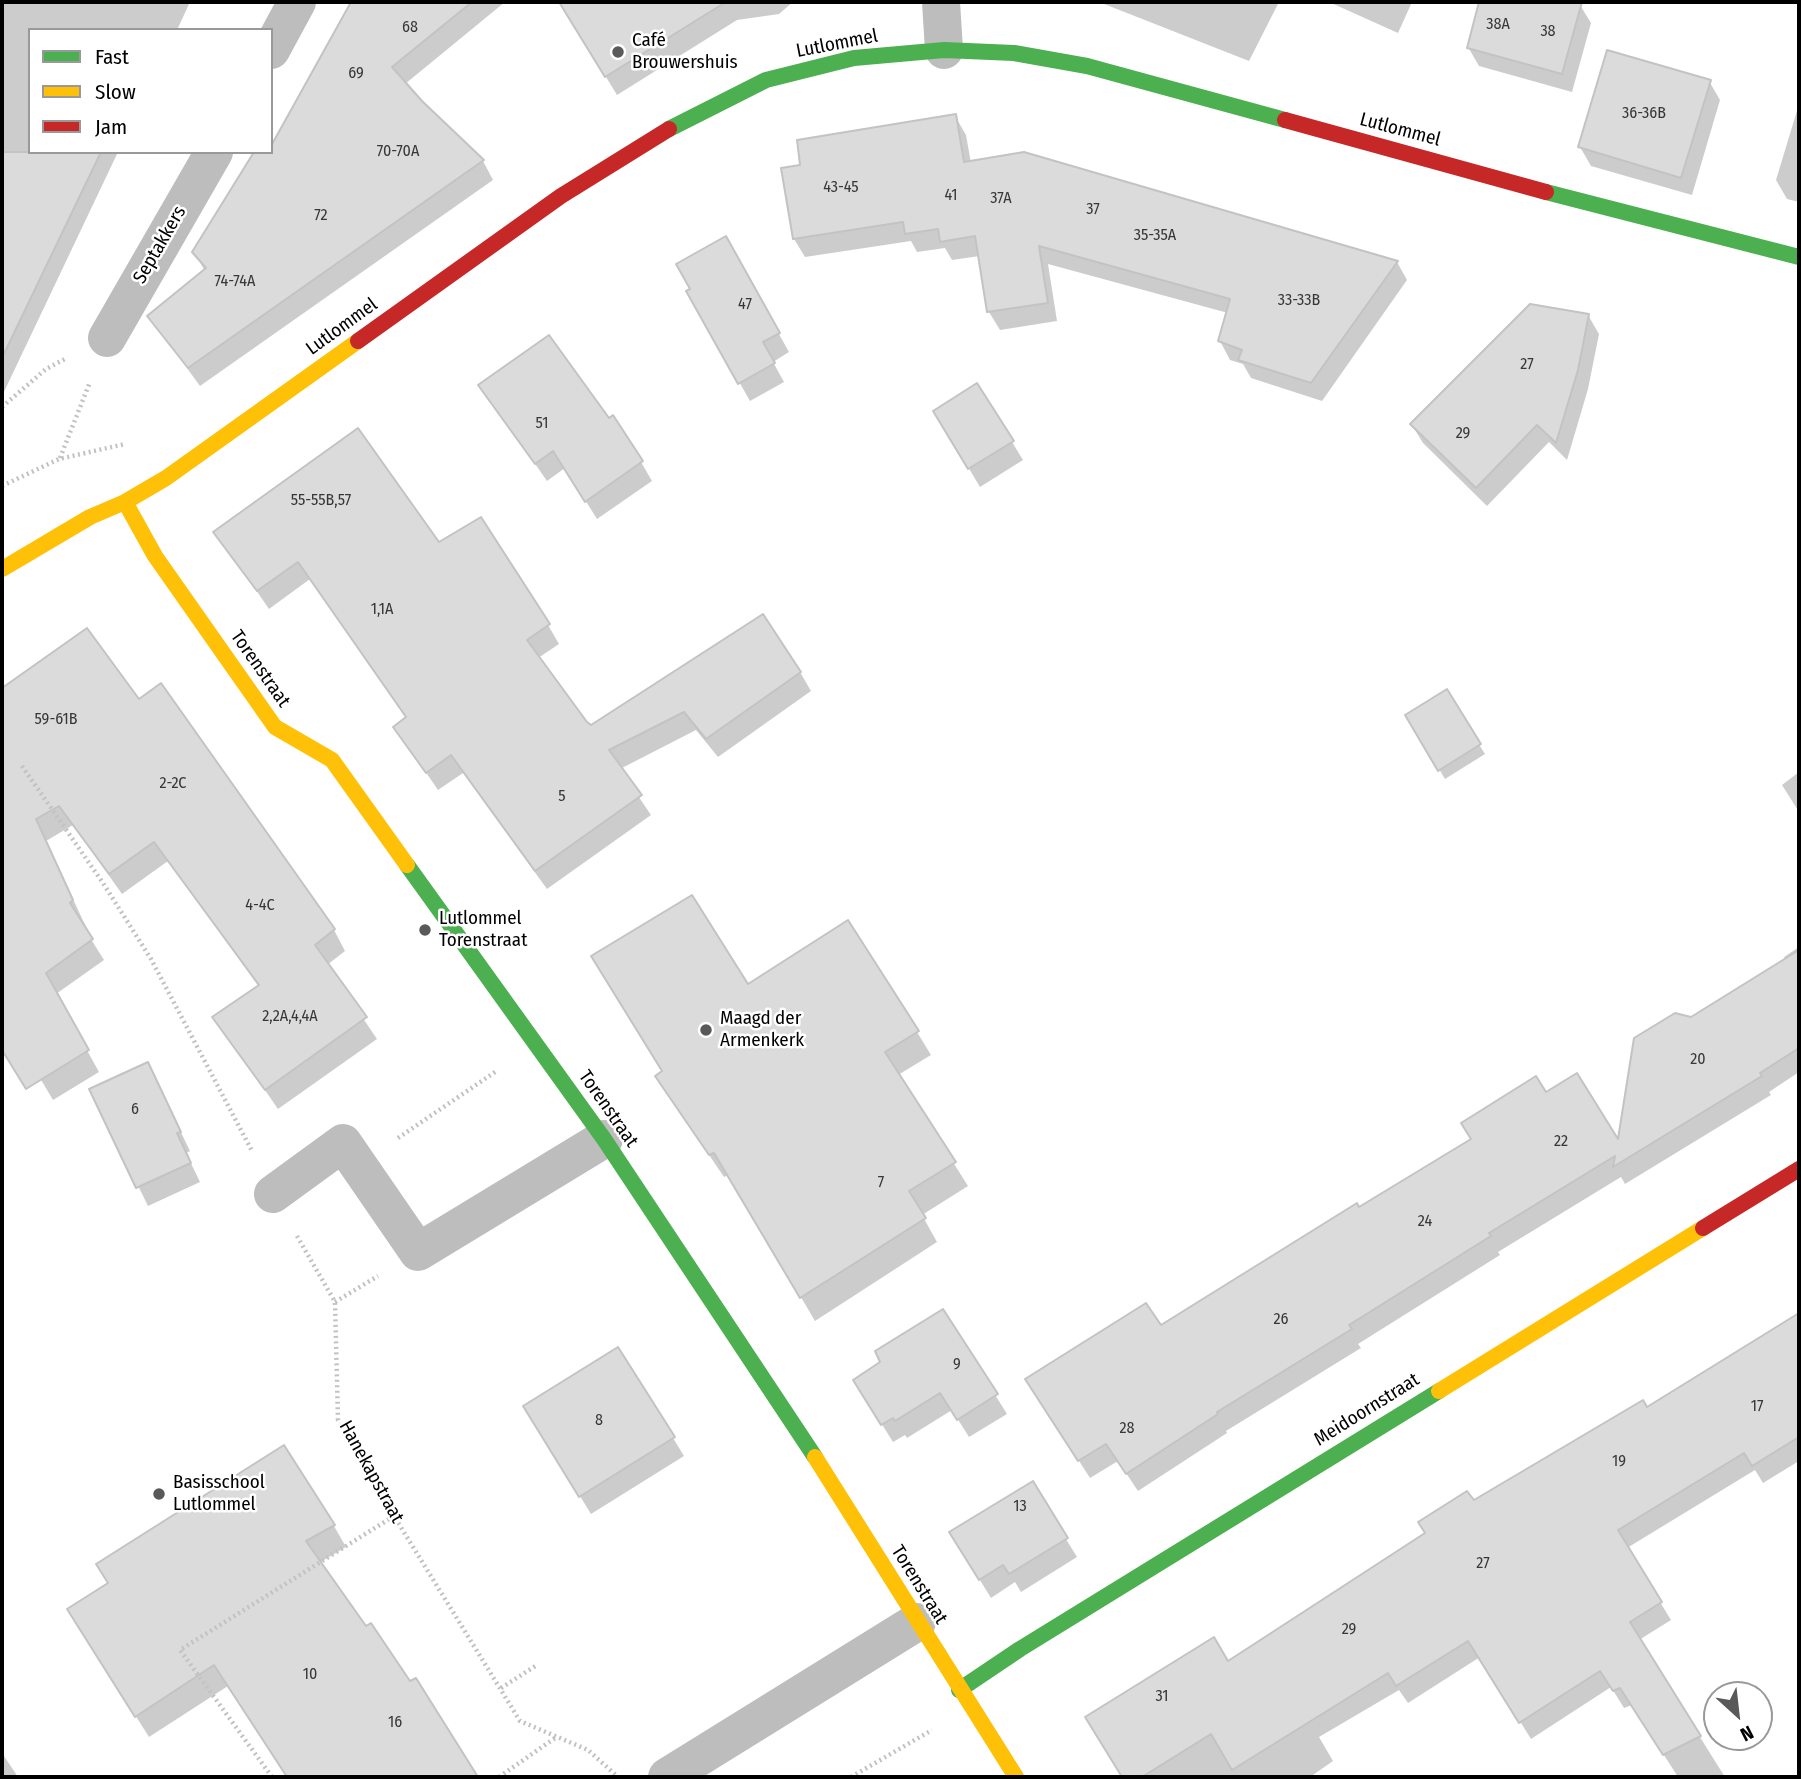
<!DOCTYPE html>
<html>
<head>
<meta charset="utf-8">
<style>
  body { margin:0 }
  #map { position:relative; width:1801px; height:1779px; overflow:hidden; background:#fff; font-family:"Fira Sans Condensed",sans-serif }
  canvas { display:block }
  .frame { position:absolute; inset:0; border:4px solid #000; pointer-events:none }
  .legend { position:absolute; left:28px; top:28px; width:245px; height:126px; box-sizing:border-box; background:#fff; border:2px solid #999; margin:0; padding:9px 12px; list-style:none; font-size:21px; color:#000 }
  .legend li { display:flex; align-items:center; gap:14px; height:35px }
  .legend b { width:35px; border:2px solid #999 }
  .north { position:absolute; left:1703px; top:1681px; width:70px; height:70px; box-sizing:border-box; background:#fff; border:2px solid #999; border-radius:50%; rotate:153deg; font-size:19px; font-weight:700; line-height:28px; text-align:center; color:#000 }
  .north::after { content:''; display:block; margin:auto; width:24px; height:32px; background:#595959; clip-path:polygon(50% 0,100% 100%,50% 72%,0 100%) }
</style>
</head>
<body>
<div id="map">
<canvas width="1801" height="1779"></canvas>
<div class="frame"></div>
<ul class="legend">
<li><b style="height:9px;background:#4caf50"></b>Fast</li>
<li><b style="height:9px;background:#ffc107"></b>Slow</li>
<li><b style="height:9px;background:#c62828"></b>Jam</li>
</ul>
<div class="north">N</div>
</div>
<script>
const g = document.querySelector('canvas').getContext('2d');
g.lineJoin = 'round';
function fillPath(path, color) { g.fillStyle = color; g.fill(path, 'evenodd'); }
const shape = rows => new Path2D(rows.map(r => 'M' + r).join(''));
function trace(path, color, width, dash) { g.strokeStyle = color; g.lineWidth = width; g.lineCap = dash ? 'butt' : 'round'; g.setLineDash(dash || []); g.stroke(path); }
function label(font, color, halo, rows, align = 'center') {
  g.font = font + ' "Fira Sans Condensed",sans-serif'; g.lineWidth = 5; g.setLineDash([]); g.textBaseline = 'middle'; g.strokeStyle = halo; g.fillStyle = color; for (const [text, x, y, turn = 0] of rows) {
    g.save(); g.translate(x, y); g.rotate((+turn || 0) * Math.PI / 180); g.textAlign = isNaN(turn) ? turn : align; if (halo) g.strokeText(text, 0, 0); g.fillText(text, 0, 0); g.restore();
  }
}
fillPath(shape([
  [2,2,190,2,177,30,30,30,30,152,118,152,2,396],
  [353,2,505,2,405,84,483,161,493,180,200,386,149,316,205,271,194,252,271,152],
  [560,2,793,2,779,14,737,20,617,95],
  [1099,2,1279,2,1249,61],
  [1329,2,1412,2,1398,33],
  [1481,2,1569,2,1580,5,1591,23,1572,92,1479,66,1468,47],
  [1709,81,1720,100,1692,195,1591,166,1580,147],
  [1799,104,1799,202,1787,199,1776,180],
  [955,116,966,135,971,163,1397,262,1407,280,1322,401,1251,378,1243,364,1230,360,1220,341,1228,313,1048,264,1057,321,1000,330,989,312,980,256,952,260,945,248,917,252,911,241,805,257,794,239,802,166],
  [725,238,789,352,773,362,784,382,750,401,688,292],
  [1588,315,1599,334,1588,389,1567,460,1549,442,1487,506,1423,443,1412,425],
  [481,386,641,462,652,481,597,519,565,468,547,481],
  [946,430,1012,442,1023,460,980,487],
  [216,532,439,544,548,625,559,644,538,658,591,727,800,672,811,691,718,757,696,730,620,769,651,815,547,889,463,773,438,790,395,727,407,718,310,579,269,609],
  [86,630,138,701,334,930,345,951,327,965,377,1039,278,1109,215,1018,259,987,168,861,122,894,73,825,46,841,86,927,84,928,104,960,56,994,99,1072,53,1100,2,1014,2,690],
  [1446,692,1485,754,1445,779,1407,715],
  [1799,772,1799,812,1782,785],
  [1799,947,1799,1072,1769,1092,1771,1095,1625,1184,1621,1177,1498,1252,1500,1255,1358,1344,1361,1348,1226,1431,1227,1433,1138,1491,1118,1461,1090,1478,1038,1397,1160,1328,1546,1094,1619,1144,1691,1019,1786,960,1784,957],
  [747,987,917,1032,931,1055,898,1075,968,1186,922,1215,937,1242,815,1321,729,1175,724,1177,671,1099],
  [148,1064,190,1151,186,1153,200,1182,148,1206,91,1090],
  [943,1311,1007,1414,969,1437,952,1410,907,1438,905,1435,893,1442,866,1399,882,1362],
  [1785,1324,1799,1346,1799,1461,1763,1483,1755,1470,1627,1548,1671,1620,1639,1640,1725,1777,1678,1777,1632,1705,1624,1708,1611,1687,1531,1739,1480,1657,1408,1703,1399,1690,1319,1737,1333,1761,1310,1777,1123,1777,1087,1718,1228,1663,1473,1503,1647,1409],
  [536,1425,673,1438,684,1456,591,1514],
  [1032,1484,1077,1557,1021,1592,1015,1582,991,1598,962,1551],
  [334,1526,346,1547,319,1563,365,1628,409,1683,416,1680,476,1777,288,1777,228,1686,149,1737,82,1631],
  [2,1753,18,1777,2,1777]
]), '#0003');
const building = shape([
  [351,2,472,2,392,67,422,101,484,160,188,368,147,316,206,268,192,252,254,152,271,152,271,146,351,2],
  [559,2,726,2,605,77,559,2],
  [1479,2,1582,2,1562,74,1467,48,1479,2],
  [1607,50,1711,80,1681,178,1578,147,1607,50],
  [956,114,964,162,1024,152,1398,261,1311,383,1238,360,1242,350,1218,341,1230,299,1039,246,1048,303,987,312,975,236,940,242,938,229,905,234,903,222,793,239,781,168,800,165,797,140,956,114],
  [2,152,101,152,2,358,2,152],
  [726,236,780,333,763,342,775,363,738,384,686,291,690,289,676,264,726,236],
  [1530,304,1589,314,1578,370,1556,443,1537,425,1476,488,1410,424,1530,304],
  [549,335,609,418,613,415,643,461,585,502,553,451,535,464,478,385,549,335],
  [977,383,1014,441,968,469,933,411,977,383],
  [358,428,439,542,481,517,550,624,527,640,587,722,591,725,763,614,801,672,706,739,684,712,609,750,642,795,535,871,451,755,426,773,393,727,406,717,298,562,257,591,213,532,358,428],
  [87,628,139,699,161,683,335,929,315,945,367,1017,265,1090,212,1017,259,985,154,842,109,874,59,806,36,819,73,900,70,903,93,939,46,973,89,1050,26,1089,2,1050,2,688,87,628],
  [1447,689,1481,744,1438,771,1405,715,1447,689],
  [692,895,748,984,848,920,919,1031,885,1052,956,1162,909,1191,926,1218,800,1298,714,1153,709,1155,655,1076,662,1071,591,956,692,895],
  [1799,950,1799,1048,1760,1073,1762,1076,1613,1167,1615,1156,1489,1233,1491,1236,1349,1325,1352,1329,1217,1412,1218,1414,1126,1474,1106,1444,1078,1461,1025,1379,1146,1303,1161,1325,1357,1203,1359,1207,1471,1139,1461,1123,1536,1076,1546,1092,1577,1073,1618,1139,1634,1038,1675,1013,1691,1017,1799,950],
  [148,1062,181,1132,177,1133,191,1163,136,1188,89,1089,148,1062],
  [943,1309,998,1394,957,1420,940,1393,895,1421,893,1418,881,1425,853,1380,880,1362,875,1351,943,1309],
  [1799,1313,1799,1437,1752,1466,1744,1453,1618,1530,1662,1602,1630,1622,1701,1736,1663,1755,1620,1688,1613,1691,1600,1671,1519,1723,1468,1641,1396,1686,1388,1673,1232,1770,1211,1734,1142,1777,1122,1777,1085,1717,1214,1637,1228,1661,1425,1533,1418,1522,1467,1491,1474,1500,1643,1400,1647,1407,1799,1313],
  [618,1347,675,1437,579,1497,523,1406,618,1347],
  [284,1445,335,1525,306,1541,366,1626,371,1623,410,1681,416,1678,478,1777,287,1777,214,1665,135,1717,67,1609,108,1583,96,1564,284,1445],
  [1033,1481,1068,1538,1009,1574,1003,1565,979,1580,949,1532,1033,1481]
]);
fillPath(building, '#dbdbdb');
trace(building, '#c3c3c3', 2);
trace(shape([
  [2,407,46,369,65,359],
  [60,458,90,382],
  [2,486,59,459,125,444],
  [22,766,103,883,151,959,252,1151],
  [398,1138,498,1070],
  [297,1236,335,1302,338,1420,394,1516,520,1721,588,1750,618,1777],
  [335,1302,378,1276],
  [501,1688,537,1665],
  [272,1777,180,1650,394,1516],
  [499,1777,555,1738],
  [851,1777,932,1730]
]), '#c2c2c2', 4.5, [2, 3.5]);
trace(shape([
  [941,2,944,50],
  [271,50,297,2],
  [107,338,214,152],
  [273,1194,343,1143,418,1252,604,1139],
  [667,1777,917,1622]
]), '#bdbdbd', 38);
trace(shape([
  [669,129,766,80,854,58,944,50,1014,53,1087,66,1285,120],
  [1546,192,1799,257],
  [407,865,604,1139,815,1457],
  [959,1690,1020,1649,1439,1391]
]), '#4caf50', 16);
trace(shape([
  [125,502,155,556,275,727,332,760,407,865],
  [2,569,90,517,125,502,166,478,358,341],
  [1439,1391,1703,1228],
  [815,1457,1016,1777]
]), '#ffc107', 16);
trace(shape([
  [1285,120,1546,192],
  [358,341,561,196,669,129],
  [1703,1228,1799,1169]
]), '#c62828', 16);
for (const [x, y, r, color] of [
  [618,52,7,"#595959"],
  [425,930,7,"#595959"],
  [706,1030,7,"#595959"],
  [159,1494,7,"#595959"]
]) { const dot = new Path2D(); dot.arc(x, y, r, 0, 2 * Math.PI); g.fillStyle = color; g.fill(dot); trace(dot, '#fff', 2.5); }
label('16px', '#373737', null, [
  ["38A",1498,25],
  ["68",410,28],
  ["38",1548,32],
  ["69",356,74],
  ["36-36B",1644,114],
  ["70-70A",398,152],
  ["43-45",841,188],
  ["41",951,196],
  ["37A",1001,199],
  ["37",1093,210],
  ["72",321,216],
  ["35-35A",1155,236],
  ["74-74A",235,282],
  ["33-33B",1299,301],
  ["47",745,305],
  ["27",1527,365],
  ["51",542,424],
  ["29",1463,434],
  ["55-55B,57",321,501],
  ["1,1A",382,610],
  ["59-61B",56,720],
  ["2-2C",173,784],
  ["5",562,797],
  ["4-4C",260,906],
  ["2,2A,4,4A",290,1017],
  ["20",1698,1060],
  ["6",135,1110],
  ["22",1561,1142],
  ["7",881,1183],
  ["24",1425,1222],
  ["26",1281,1320],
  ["9",957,1365],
  ["17",1757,1407],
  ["8",599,1421],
  ["28",1127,1429],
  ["19",1619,1462],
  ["13",1020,1507],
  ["27",1483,1564],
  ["29",1349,1630],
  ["10",310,1675],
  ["31",1162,1697],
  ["16",395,1723]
]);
label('19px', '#000', '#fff', [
  ["Café",632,41],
  ["Brouwershuis",632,63],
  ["Lutlommel",439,919],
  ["Torenstraat",439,941],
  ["Maagd der",720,1019],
  ["Armenkerk",720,1041],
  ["Basisschool",173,1483],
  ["Lutlommel",173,1505]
], 'left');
label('19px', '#000', '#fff', [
  ["Lutlommel",837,44,-11],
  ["Lutlommel",1400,130,15],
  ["Septakkers",160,245,-60],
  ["Lutlommel",342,327,-36],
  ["Torenstraat",260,669,55],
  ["Torenstraat",608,1109,55],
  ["Meidoornstraat",1367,1410,-32],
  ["Hanekapstraat",371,1472,61],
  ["Torenstraat",919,1585,58]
]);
</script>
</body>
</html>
